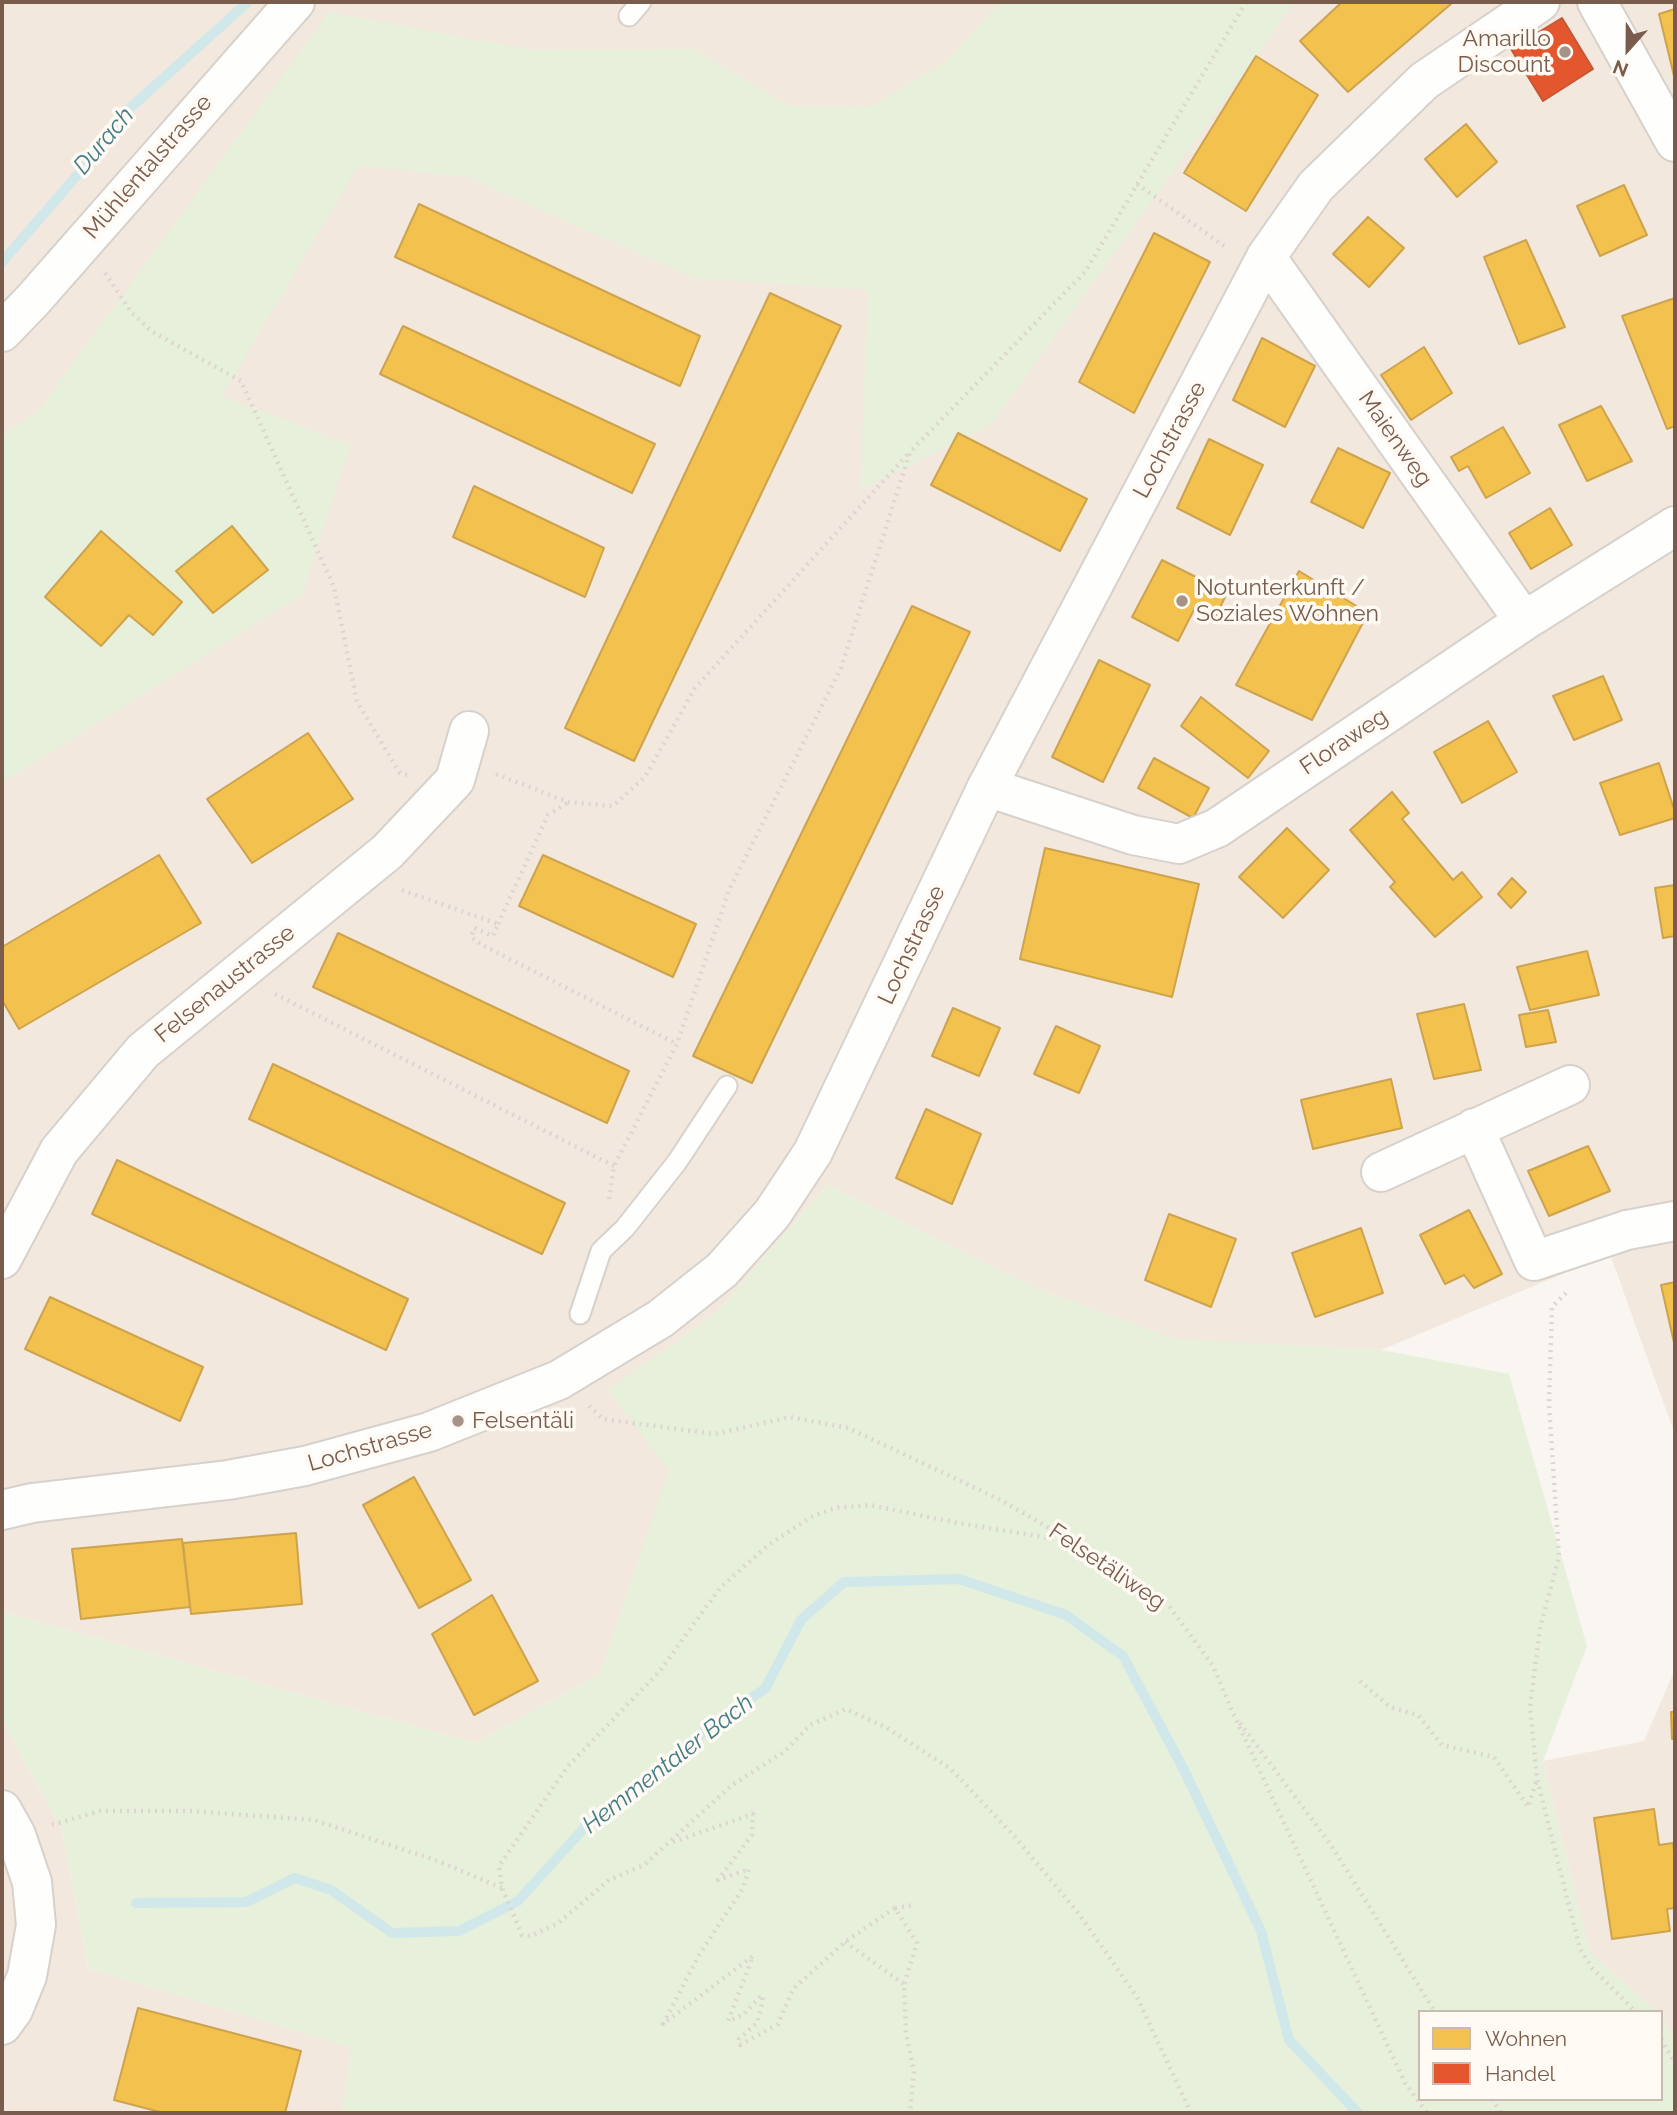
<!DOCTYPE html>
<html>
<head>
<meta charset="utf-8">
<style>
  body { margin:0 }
  #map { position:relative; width:1677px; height:2115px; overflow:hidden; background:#f9f5f0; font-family:Raleway,sans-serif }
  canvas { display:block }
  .frame { position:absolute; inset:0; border:4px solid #7a5c4d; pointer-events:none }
  .legend { position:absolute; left:1418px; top:2010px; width:245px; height:91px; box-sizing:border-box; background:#fffaf3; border:2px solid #cabbb1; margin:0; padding:9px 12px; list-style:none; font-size:21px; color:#7a5c4d }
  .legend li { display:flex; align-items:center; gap:14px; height:35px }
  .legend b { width:35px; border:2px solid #cabbb1 }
  .north { position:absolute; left:1593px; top:14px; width:70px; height:70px; -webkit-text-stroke:5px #fffaf3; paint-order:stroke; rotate:201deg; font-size:19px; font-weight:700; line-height:28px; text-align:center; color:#7a5c4d }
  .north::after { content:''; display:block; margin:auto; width:24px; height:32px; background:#7a5c4d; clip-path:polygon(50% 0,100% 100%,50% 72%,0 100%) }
</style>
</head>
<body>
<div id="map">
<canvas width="1677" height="2115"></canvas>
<div class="frame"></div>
<ul class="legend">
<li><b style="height:19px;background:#f2c14e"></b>Wohnen</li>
<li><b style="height:19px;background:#e4572e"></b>Handel</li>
</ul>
<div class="north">N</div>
</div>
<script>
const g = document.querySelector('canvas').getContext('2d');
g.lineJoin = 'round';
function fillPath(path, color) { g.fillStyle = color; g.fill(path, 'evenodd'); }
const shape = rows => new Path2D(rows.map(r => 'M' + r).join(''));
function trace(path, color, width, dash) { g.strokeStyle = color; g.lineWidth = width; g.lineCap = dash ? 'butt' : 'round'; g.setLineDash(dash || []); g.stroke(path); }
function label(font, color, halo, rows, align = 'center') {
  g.font = font + ' Raleway,sans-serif'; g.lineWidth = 7; g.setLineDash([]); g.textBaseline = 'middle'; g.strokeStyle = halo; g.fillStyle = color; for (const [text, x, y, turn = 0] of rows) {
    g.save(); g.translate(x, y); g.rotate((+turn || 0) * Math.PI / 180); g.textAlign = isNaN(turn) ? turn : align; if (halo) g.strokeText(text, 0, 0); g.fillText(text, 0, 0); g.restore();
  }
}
fillPath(shape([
  [2,2,1675,2,1675,1435,1610,1254,1381,1350,1176,1340,1045,1292,827,1185,716,1313,609,1390,670,1470,600,1674,475,1743,2,1612],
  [1675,1669,1675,2040,1661,2016,1661,2012,1657,2012,1590,1953,1543,1761,1644,1741],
  [2,1719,62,1830,88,1968,352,2047,342,2113,2,2113]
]), '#f2e8de');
fillPath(shape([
  [1001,2,1295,2,991,425,860,490,868,290,694,278,467,177,359,165,222,396,350,445,303,594,2,783,2,435,38,411,329,12,531,50,693,49,789,106,872,107,947,60],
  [827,1185,1045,1292,1176,1339,1381,1350,1509,1374,1587,1646,1543,1761,1590,1952,1657,2012,1420,2012,1420,2099,1661,2099,1661,2016,1675,2040,1675,2113,342,2113,351,2047,88,1968,62,1830,2,1719,2,1612,475,1743,600,1674,669,1471,608,1390,716,1313]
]), '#e7f0db');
const homes = shape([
  [1342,2,1449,2,1451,4,1348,92,1300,41,1342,2],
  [1675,9,1675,76,1674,76,1659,14,1675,9],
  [1256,56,1318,95,1246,211,1184,173,1256,56],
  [1466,124,1497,162,1457,197,1425,159,1466,124],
  [1624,185,1647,235,1600,256,1577,206,1624,185],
  [419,204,700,336,680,386,395,257,419,204],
  [1368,217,1404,248,1369,287,1333,254,1368,217],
  [1154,233,1210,262,1134,413,1079,382,1154,233],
  [1526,240,1565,327,1519,344,1484,257,1526,240],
  [770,293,841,326,634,761,565,728,770,293],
  [1675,298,1675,426,1667,429,1622,316,1675,298],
  [403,326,655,444,632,493,380,374,403,326],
  [1262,338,1315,366,1285,427,1233,400,1262,338],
  [1424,347,1452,393,1411,420,1381,375,1424,347],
  [1601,406,1632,461,1587,481,1559,425,1601,406],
  [1503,427,1530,473,1486,498,1468,466,1459,471,1451,457,1503,427],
  [958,433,1087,499,1060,551,931,485,958,433],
  [1209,439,1263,465,1230,535,1177,508,1209,439],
  [1338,448,1390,473,1363,528,1311,502,1338,448],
  [474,486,604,548,585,597,453,537,474,486],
  [1550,508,1572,545,1531,569,1509,533,1550,508],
  [232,526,268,570,213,613,176,571,232,526],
  [101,531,182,602,153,635,129,615,101,646,45,597,101,531],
  [1162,560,1208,583,1207,585,1226,595,1216,616,1196,606,1178,641,1132,617,1162,560],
  [1299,571,1368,613,1312,720,1236,685,1299,571],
  [912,606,970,632,752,1083,693,1056,912,606],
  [1099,660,1150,685,1103,782,1052,757,1099,660],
  [1603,676,1622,720,1574,740,1553,696,1603,676],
  [1201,697,1269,751,1248,778,1181,726,1201,697],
  [1488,721,1517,772,1462,803,1434,752,1488,721],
  [308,733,353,799,252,863,207,799,308,733],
  [1154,758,1209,788,1193,818,1138,788,1154,758],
  [1659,763,1675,812,1675,818,1620,835,1600,783,1659,763],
  [1392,792,1409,813,1402,819,1453,880,1462,872,1482,897,1435,937,1390,887,1395,882,1350,830,1392,792],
  [1287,828,1329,870,1283,918,1239,877,1287,828],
  [1045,848,1199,884,1172,997,1020,959,1045,848],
  [159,855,201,923,19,1029,2,1000,2,947,159,855],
  [543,855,696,924,673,977,519,906,543,855],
  [1512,878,1526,892,1511,908,1498,894,1512,878],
  [1675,885,1675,936,1663,938,1655,888,1675,885],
  [338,933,629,1071,607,1123,313,987,338,933],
  [1587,951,1599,995,1530,1010,1517,967,1587,951],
  [1464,1004,1481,1070,1434,1079,1417,1014,1464,1004],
  [953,1008,1000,1028,979,1076,932,1056,953,1008],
  [1548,1010,1556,1042,1526,1047,1519,1015,1548,1010],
  [1056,1026,1100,1046,1079,1093,1034,1074,1056,1026],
  [273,1064,565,1203,542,1254,249,1119,273,1064],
  [1391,1079,1402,1128,1313,1149,1301,1100,1391,1079],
  [926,1109,981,1134,952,1204,896,1178,926,1109],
  [1588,1146,1610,1191,1549,1216,1528,1171,1588,1146],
  [117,1160,408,1299,386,1350,92,1214,117,1160],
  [1469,1210,1502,1274,1474,1288,1464,1275,1445,1284,1420,1235,1469,1210],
  [1169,1214,1236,1239,1211,1307,1145,1280,1169,1214],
  [1361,1228,1383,1293,1315,1317,1292,1253,1361,1228],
  [1675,1282,1675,1347,1661,1285,1675,1282],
  [50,1297,203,1367,180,1421,25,1349,50,1297],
  [414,1477,471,1580,419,1608,363,1505,414,1477],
  [296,1533,302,1604,191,1614,183,1543,296,1533],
  [182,1539,190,1607,81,1619,72,1549,182,1539],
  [492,1595,538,1681,474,1715,432,1634,492,1595],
  [1671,1712,1675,1712,1675,1739,1672,1739,1671,1712],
  [1654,1809,1659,1845,1673,1843,1675,1860,1675,1908,1667,1909,1670,1931,1612,1939,1594,1818,1654,1809],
  [138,2008,301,2051,285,2113,164,2113,114,2100,138,2008]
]);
fillPath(homes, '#f2c14e');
trace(homes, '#cea34e', 2);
const shops = shape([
  [1562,18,1593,69,1543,101,1511,49,1562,18]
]);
fillPath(shops, '#e4572e');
trace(shops, '#c45837', 2);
trace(shape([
  [2,262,92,158,119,118,248,2],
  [136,1903,246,1902,295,1878,331,1890,392,1933,459,1931,518,1901,585,1827,726,1714,765,1689,801,1620,844,1582,959,1579,1066,1615,1123,1656,1183,1768,1261,1931,1289,2040,1358,2113]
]), '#d0e8ea', 10);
const service = shape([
  [629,16,641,2],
  [580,1314,601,1251,625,1228,677,1162,727,1086]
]);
const minor = shape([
  [1597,2,1675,142],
  [1266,257,1524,621],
  [987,787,1133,835,1179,844,1217,828,1524,621,1675,526],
  [1474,1128,1534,1261,1627,1230,1675,1221],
  [1381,1172,1570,1085],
  [2,1259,59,1151,143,1051,387,852,455,780,469,731]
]);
const tertiary = shape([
  [2,332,32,301,295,2],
  [2,1510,32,1503,228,1480,305,1466,429,1432,559,1380,660,1319,722,1270,772,1214,813,1152,987,787,1266,257,1316,186,1424,81,1540,2],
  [2,1810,16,1835,32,1882,36,1925,27,1976,13,2010,2,2025]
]);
trace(service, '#d7d1cb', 23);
trace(minor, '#d7d1cb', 42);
trace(tertiary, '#d7d1cb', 42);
trace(shape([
  [1137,184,1227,248],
  [105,273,132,313,151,331,241,381,334,587,357,702,400,773,407,775],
  [496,774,568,802,613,806,645,777,695,688,907,455],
  [402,890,498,924,493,936,474,928,471,937,482,945,677,1044],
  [498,924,548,815,567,803],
  [275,994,614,1166],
  [609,1199,614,1166,677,1044,729,890,841,668,910,452,1085,272,1246,2],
  [1566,1293,1552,1307,1549,1404,1559,1557,1540,1628,1530,1707,1537,1779,1580,1949,1592,1968,1636,2012],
  [589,1406,603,1419,715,1434,790,1417,848,1428,1001,1500,1094,1554,1167,1603,1213,1666,1233,1713,1405,2083,1427,2113],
  [1074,1542,958,1523,870,1505,835,1508,811,1517,767,1546,720,1588,659,1672,568,1766,499,1866,502,1888,522,1935,531,1936,557,1924,609,1880,644,1865,732,1785,784,1752,810,1725,846,1709,887,1728,951,1769,1015,1837,1079,1914,1137,1997,1191,2113],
  [1360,1681,1390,1707,1418,1715,1442,1745,1494,1757,1528,1807,1537,1779],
  [1240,1723,1331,1845,1435,2012],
  [52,1825,100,1811,191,1811,314,1820,438,1861,502,1888],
  [673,1842,753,1814,752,1835,718,1880,749,1869,743,1888,699,1955,663,2024,753,1956,728,2021,743,2015,762,1995,763,2001,757,2023,739,2039,740,2045,778,2024,793,1989,845,1942,895,1908,917,1943,904,1984,906,2033,914,2071,910,2113],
  [895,1908,914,1905],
  [845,1942,904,1984],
  [1661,2039,1675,2063],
  [1492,2099,1501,2113]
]), '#dcd5d0', 4.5, [2, 5]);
trace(service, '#fefefd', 19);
trace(minor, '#fefefd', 38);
trace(tertiary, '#fefefd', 38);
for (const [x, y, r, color] of [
  [1565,52,7,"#a69286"],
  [1182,601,7,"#a69286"],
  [458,1421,7,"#a69286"]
]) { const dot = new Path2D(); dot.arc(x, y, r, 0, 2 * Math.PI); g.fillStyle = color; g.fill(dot); trace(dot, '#fffaf3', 2.5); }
label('23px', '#7a5c4d', '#fffaf3', [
  ["Amarillo",1551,39,"right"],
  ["Discount",1551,65,"right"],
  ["Notunterkunft /",1196,588],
  ["Soziales Wohnen",1196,614],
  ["Felsentäli",472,1421]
], 'left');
label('23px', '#7a5c4d', '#fffaf3', [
  ["Mühlentalstrasse",148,167,-49],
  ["Maienweg",1395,439,55],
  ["Lochstrasse",1170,440,-62],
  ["Floraweg",1344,742,-34],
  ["Lochstrasse",912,945,-65],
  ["Felsenaustrasse",225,984,-39],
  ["Lochstrasse",370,1447,-16],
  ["Felsetäliweg",1107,1567,34]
]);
label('italic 24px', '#437c86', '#fffaf3', [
  ["Durach",104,141,-50],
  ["Hemmentaler Bach",668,1764,-38]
]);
</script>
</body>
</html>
